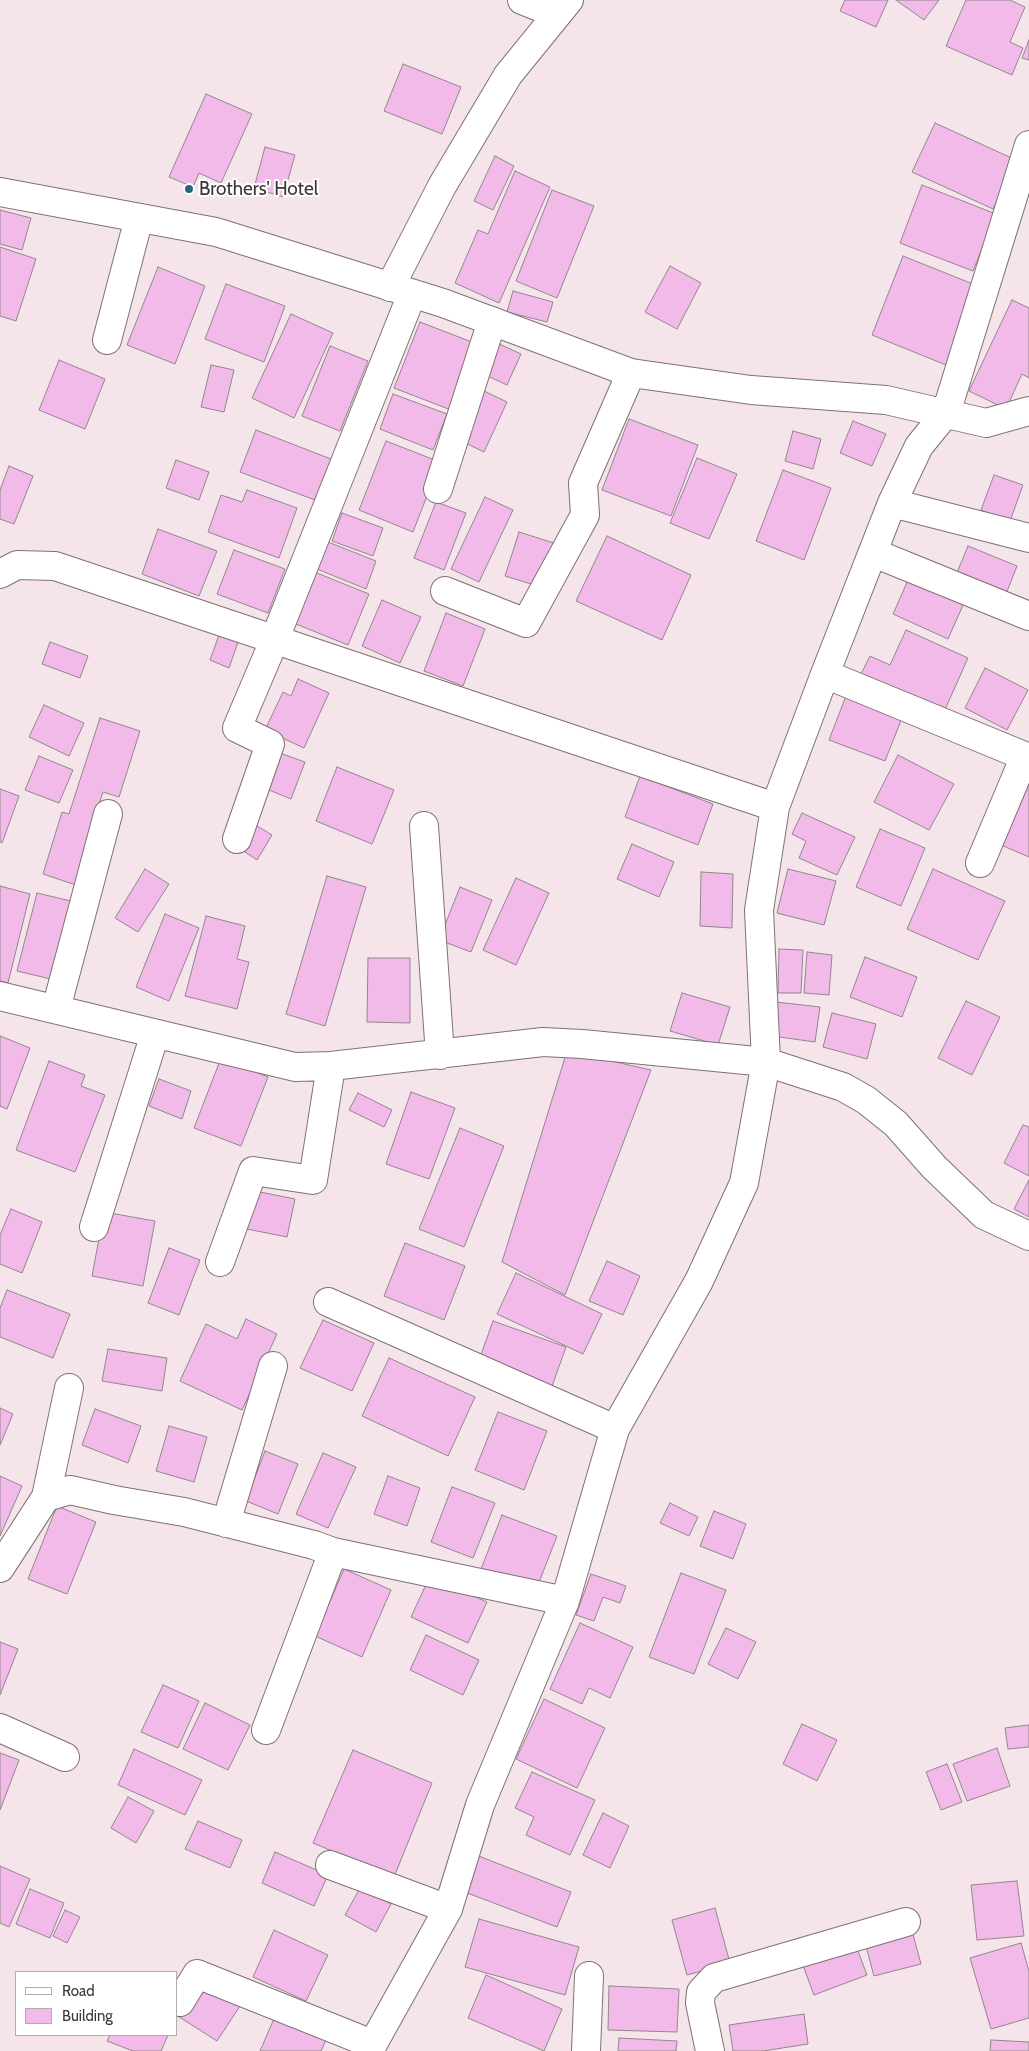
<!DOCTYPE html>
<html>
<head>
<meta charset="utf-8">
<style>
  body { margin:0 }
  #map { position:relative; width:1029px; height:2051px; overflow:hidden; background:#f5e4e9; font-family:Cabin,sans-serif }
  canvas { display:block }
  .legend { position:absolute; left:15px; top:1971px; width:162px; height:65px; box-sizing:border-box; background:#fff; border:1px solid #b1aeaf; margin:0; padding:6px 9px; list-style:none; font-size:15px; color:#3c3537 }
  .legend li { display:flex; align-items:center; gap:10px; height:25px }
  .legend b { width:25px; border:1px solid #b1aeaf }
</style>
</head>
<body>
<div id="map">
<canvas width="1029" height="2051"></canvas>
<ul class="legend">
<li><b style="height:6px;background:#fff"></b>Road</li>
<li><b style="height:14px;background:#f2bae9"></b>Building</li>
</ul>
</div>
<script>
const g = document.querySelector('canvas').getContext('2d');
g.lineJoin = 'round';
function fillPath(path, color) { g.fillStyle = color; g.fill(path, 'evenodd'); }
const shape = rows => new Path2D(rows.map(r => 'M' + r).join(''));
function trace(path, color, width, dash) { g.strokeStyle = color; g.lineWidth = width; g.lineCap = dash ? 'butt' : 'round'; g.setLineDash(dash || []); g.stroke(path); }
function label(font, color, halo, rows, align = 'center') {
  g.font = font + ' Cabin,sans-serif'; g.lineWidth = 4; g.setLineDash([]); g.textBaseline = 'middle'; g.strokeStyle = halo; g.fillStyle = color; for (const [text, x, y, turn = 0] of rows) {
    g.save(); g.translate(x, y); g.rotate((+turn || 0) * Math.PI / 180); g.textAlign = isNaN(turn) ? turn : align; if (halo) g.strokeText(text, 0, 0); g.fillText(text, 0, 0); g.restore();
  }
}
const building = shape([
  [845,0,888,0,876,27,840,11,845,0],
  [896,0,939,0,924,20,896,0],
  [966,0,1010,0,1025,7,1010,42,1023,48,1012,75,946,46,966,0],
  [1029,40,1029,60,1022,58,1029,40],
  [403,64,461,87,442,134,384,111,403,64],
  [206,94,252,114,221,183,199,173,193,187,169,177,206,94],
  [935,123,1016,160,993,209,912,172,935,123],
  [265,147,295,155,283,197,254,188,265,147],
  [495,156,514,166,493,210,474,201,495,156],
  [515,171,550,187,499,303,455,283,478,230,488,234,515,171],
  [922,185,996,214,973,271,900,243,922,185],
  [552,190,594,206,557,298,516,281,552,190],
  [0,210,31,218,22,250,0,244,0,210],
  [0,247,36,259,16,321,0,316,0,247],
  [903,256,978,286,946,365,872,335,903,256],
  [670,266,701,283,677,329,645,312,670,266],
  [158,267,205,286,175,364,127,345,158,267],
  [226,284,285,306,264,362,205,339,226,284],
  [513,291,553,302,547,322,507,312,513,291],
  [1012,300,1029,308,1029,378,1022,374,1006,409,969,391,1012,300],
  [291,314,333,333,294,418,252,398,291,314],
  [420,322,477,344,451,410,394,388,420,322],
  [495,342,521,354,507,385,481,373,495,342],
  [330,346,368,361,340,431,302,416,330,346],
  [59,360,105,379,85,429,39,410,59,360],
  [211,365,234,370,224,412,201,407,211,365],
  [482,390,507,402,484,452,459,440,482,390],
  [393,394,447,414,433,450,380,429,393,394],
  [629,419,698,445,671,516,602,490,629,419],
  [853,421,886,434,872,466,840,453,853,421],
  [256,430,331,459,315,500,240,472,256,430],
  [793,431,821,439,813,469,785,461,793,431],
  [386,441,440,462,413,532,359,510,386,441],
  [697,458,737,474,709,539,670,523,697,458],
  [176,460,209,472,199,500,166,488,176,460],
  [9,466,33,476,14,524,0,519,0,490,9,466],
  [783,470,831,488,804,560,756,541,783,470],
  [994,475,1023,485,1010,521,981,510,994,475],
  [247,490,297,508,279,558,208,532,221,495,242,502,247,490],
  [485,497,513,510,479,582,451,569,485,497],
  [436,502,466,513,444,570,414,558,436,502],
  [342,513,383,528,373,556,332,541,342,513],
  [158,529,217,551,199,596,142,574,158,529],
  [519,532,554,543,541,587,505,576,519,532],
  [607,536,691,575,662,640,576,601,607,536],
  [328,542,376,561,366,589,317,569,328,542],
  [968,546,1017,566,1004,599,954,580,968,546],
  [234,550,285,569,268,613,217,594,234,550],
  [312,571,369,594,348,645,291,622,312,571],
  [912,571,967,596,948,639,893,614,912,571],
  [382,600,421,617,400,663,362,646,382,600],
  [446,613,485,629,463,686,424,671,446,613],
  [906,630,968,658,943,714,860,676,870,656,890,665,906,630],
  [219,635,238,642,229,668,210,660,219,635],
  [50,642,88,656,80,678,42,664,50,642],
  [985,668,1028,690,1007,730,965,708,985,668],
  [298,679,329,693,304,748,265,730,283,692,291,696,298,679],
  [846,696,902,718,885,761,829,740,846,696],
  [44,705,84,723,69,756,29,737,44,705],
  [100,718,140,731,119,797,103,792,93,822,79,886,43,874,62,812,69,814,100,718],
  [277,752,305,762,291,799,264,788,277,752],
  [898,755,954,784,929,830,874,802,898,755],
  [39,756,73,770,59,803,25,790,39,756],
  [337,767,394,790,372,844,316,821,337,767],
  [640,776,713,804,698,845,625,817,640,776],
  [1029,778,1029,857,994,842,1029,778],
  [0,789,19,796,2,843,0,842,0,789],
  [802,813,855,837,837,875,799,858,806,841,792,834,802,813],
  [254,824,272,835,257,860,239,848,254,824],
  [880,829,925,848,901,906,856,887,880,829],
  [632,844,674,862,659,897,617,879,632,844],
  [145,869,169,884,138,932,115,918,145,869],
  [788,869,836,881,824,925,777,913,788,869],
  [933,869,1005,901,978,960,907,929,933,869],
  [701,872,733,874,732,928,700,926,701,872],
  [327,876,366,887,325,1026,286,1014,327,876],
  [516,878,549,893,516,965,483,950,516,878],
  [0,886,30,894,8,983,0,981,0,886],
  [460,887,492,900,471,952,439,940,460,887],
  [37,893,75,902,55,980,17,971,37,893],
  [165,914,199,928,169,1001,136,987,165,914],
  [206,916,245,926,237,959,249,962,237,1009,185,996,206,916],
  [779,949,803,950,801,993,778,993,779,949],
  [807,952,832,955,829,995,804,993,807,952],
  [865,957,917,977,902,1017,850,997,865,957],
  [368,958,410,958,410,1023,367,1022,368,958],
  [682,993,730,1007,718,1045,670,1031,682,993],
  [966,1001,1000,1017,972,1075,938,1058,966,1001],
  [776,1002,820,1007,815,1042,772,1036,776,1002],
  [832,1013,876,1024,867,1059,823,1047,832,1013],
  [0,1036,30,1048,7,1109,0,1106,0,1036],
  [567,1051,651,1070,565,1295,502,1262,567,1051],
  [221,1058,268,1077,241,1146,194,1128,221,1058],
  [49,1061,85,1075,81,1086,105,1095,75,1172,16,1150,49,1061],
  [159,1079,191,1091,182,1119,149,1106,159,1079],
  [411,1092,455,1108,429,1179,386,1164,411,1092],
  [358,1093,392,1110,384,1127,349,1110,358,1093],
  [1023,1125,1029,1127,1029,1176,1004,1163,1023,1125],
  [460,1128,504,1146,464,1247,419,1229,460,1128],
  [1029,1180,1029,1217,1014,1209,1029,1180],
  [250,1190,295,1199,287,1237,242,1228,250,1190],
  [11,1209,42,1222,22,1273,0,1264,0,1235,11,1209],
  [104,1212,155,1221,143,1286,92,1276,104,1212],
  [405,1243,465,1266,444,1320,384,1296,405,1243],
  [169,1248,200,1260,179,1315,148,1303,169,1248],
  [607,1261,640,1276,623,1315,589,1301,607,1261],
  [516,1273,602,1314,583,1354,497,1314,516,1273],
  [7,1290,70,1314,53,1358,0,1337,0,1308,7,1290],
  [246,1319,277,1334,242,1410,180,1381,206,1324,237,1339,246,1319],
  [323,1320,374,1343,352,1391,300,1368,323,1320],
  [493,1321,566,1347,551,1389,478,1363,493,1321],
  [108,1349,167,1358,162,1391,102,1381,108,1349],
  [389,1358,475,1397,448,1456,362,1416,389,1358],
  [0,1408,13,1414,0,1445,0,1408],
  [95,1409,141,1426,128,1463,82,1445,95,1409],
  [498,1412,547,1431,524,1490,475,1470,498,1412],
  [169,1426,207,1437,194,1482,156,1471,169,1426],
  [265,1451,298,1464,278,1514,246,1501,265,1451],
  [323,1453,356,1467,328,1528,296,1514,323,1453],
  [0,1476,22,1486,0,1536,0,1476],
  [388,1476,420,1488,407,1526,374,1514,388,1476],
  [452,1487,495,1503,473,1558,431,1542,452,1487],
  [670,1503,698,1517,689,1536,660,1523,670,1503],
  [57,1506,96,1522,67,1594,28,1579,57,1506],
  [714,1511,746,1524,733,1559,700,1546,714,1511],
  [502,1515,557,1536,536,1590,481,1569,502,1515],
  [344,1569,391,1590,362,1657,315,1636,344,1569],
  [681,1573,726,1590,694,1674,649,1657,681,1573],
  [591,1574,626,1586,620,1603,603,1597,594,1621,576,1615,591,1574],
  [430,1576,487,1602,468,1643,411,1617,430,1576],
  [580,1623,633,1647,610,1698,589,1688,582,1704,550,1689,580,1623],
  [726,1628,756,1642,738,1679,708,1664,726,1628],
  [426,1635,479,1660,463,1695,410,1670,426,1635],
  [0,1642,18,1649,0,1695,0,1642],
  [163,1685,199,1701,178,1748,141,1732,163,1685],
  [544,1699,605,1728,577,1788,516,1759,544,1699],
  [205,1703,250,1725,228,1770,183,1749,205,1703],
  [802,1724,837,1740,817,1781,783,1764,802,1724],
  [1029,1725,1029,1747,1008,1749,1005,1728,1029,1725],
  [997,1748,1010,1786,967,1801,953,1764,997,1748],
  [134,1749,202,1780,185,1815,118,1785,134,1749],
  [353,1750,432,1783,394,1877,313,1843,353,1750],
  [0,1753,19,1760,0,1810,0,1753],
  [947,1764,962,1802,941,1810,926,1772,947,1764],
  [532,1772,595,1800,570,1855,526,1835,534,1817,515,1808,532,1772],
  [128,1797,154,1811,136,1843,111,1828,128,1797],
  [603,1813,629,1826,610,1868,583,1855,603,1813],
  [198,1821,242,1840,230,1868,185,1849,198,1821],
  [275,1852,328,1875,314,1906,262,1883,275,1852],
  [476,1855,571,1892,557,1927,462,1891,476,1855],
  [0,1866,30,1879,9,1927,0,1923,0,1866],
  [1017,1881,1024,1936,977,1940,971,1885,1017,1881],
  [360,1888,391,1904,376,1932,345,1915,360,1888],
  [30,1889,64,1903,50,1938,16,1924,30,1889],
  [715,1908,730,1963,687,1975,672,1920,715,1908],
  [65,1910,80,1917,67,1943,53,1936,65,1910],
  [479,1919,579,1947,565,1995,465,1967,479,1919],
  [911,1927,921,1964,874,1976,864,1939,911,1927],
  [274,1930,328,1955,306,2001,253,1977,274,1930],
  [855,1943,867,1975,814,1995,802,1963,855,1943],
  [1021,1943,1029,1971,1029,2018,991,2029,970,1958,1021,1943],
  [486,1975,562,2009,544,2051,468,2018,486,1975],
  [198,1979,240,2006,217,2041,176,2015,198,1979],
  [609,1986,679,1989,677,2032,608,2030,609,1986],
  [276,2014,327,2038,321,2051,260,2051,276,2014],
  [804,2014,808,2044,763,2051,733,2051,729,2025,804,2014],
  [110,2035,168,2035,161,2051,133,2051,107,2041,110,2035],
  [619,2038,677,2041,676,2051,618,2051,619,2038],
  [991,2040,1029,2042,1029,2051,990,2051,991,2040]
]);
fillPath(building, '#f2bae9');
trace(building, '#92868f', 1);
const minor = shape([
  [522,0,557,14],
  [390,287,442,186,508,75,569,0],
  [107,340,139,218],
  [438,489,492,321],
  [892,503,1029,538],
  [874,553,1029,616],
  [0,574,17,565,55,566,775,807],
  [445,591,526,623,585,515,583,483,631,373],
  [825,674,1029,758],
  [424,826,440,1055],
  [237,839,270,744,237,728,274,641,412,294],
  [980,863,1025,756],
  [0,996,295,1067,331,1066,543,1042,582,1044,766,1062,843,1087,866,1100,896,1124,934,1167,984,1215,1029,1236],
  [56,1009,108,814],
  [94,1227,155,1034],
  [220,1262,253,1171,313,1180,331,1066],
  [328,1302,615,1429],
  [46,1497,69,1388],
  [226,1523,273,1366],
  [0,1568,46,1497,70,1490,114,1500,184,1512,314,1545,333,1552,565,1601],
  [0,1728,65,1757],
  [266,1730,333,1552],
  [330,1865,448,1909],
  [176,2000,180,2002,197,1974,372,2044],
  [369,2051,448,1909,480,1805,565,1601,615,1429,699,1281,744,1183,766,1062,759,910,775,807,825,674,892,503,919,446,946,413,1029,145],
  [586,2051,589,1976],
  [710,2051,700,2003,701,1992,714,1978,906,1922]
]);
const tertiary = shape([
  [0,192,216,232,443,303,631,373,751,390,886,400,986,423,1029,411]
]);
trace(minor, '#807075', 30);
trace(tertiary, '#807075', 30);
trace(minor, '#fff', 28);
trace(tertiary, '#fff', 28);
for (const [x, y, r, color] of [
  [189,189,5,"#28647c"]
]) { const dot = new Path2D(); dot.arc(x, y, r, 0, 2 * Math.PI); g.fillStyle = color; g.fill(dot); trace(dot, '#fff', 2); }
label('19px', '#3c3537', '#fff', [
  ["Brothers' Hotel",199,189]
], 'left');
</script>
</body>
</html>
